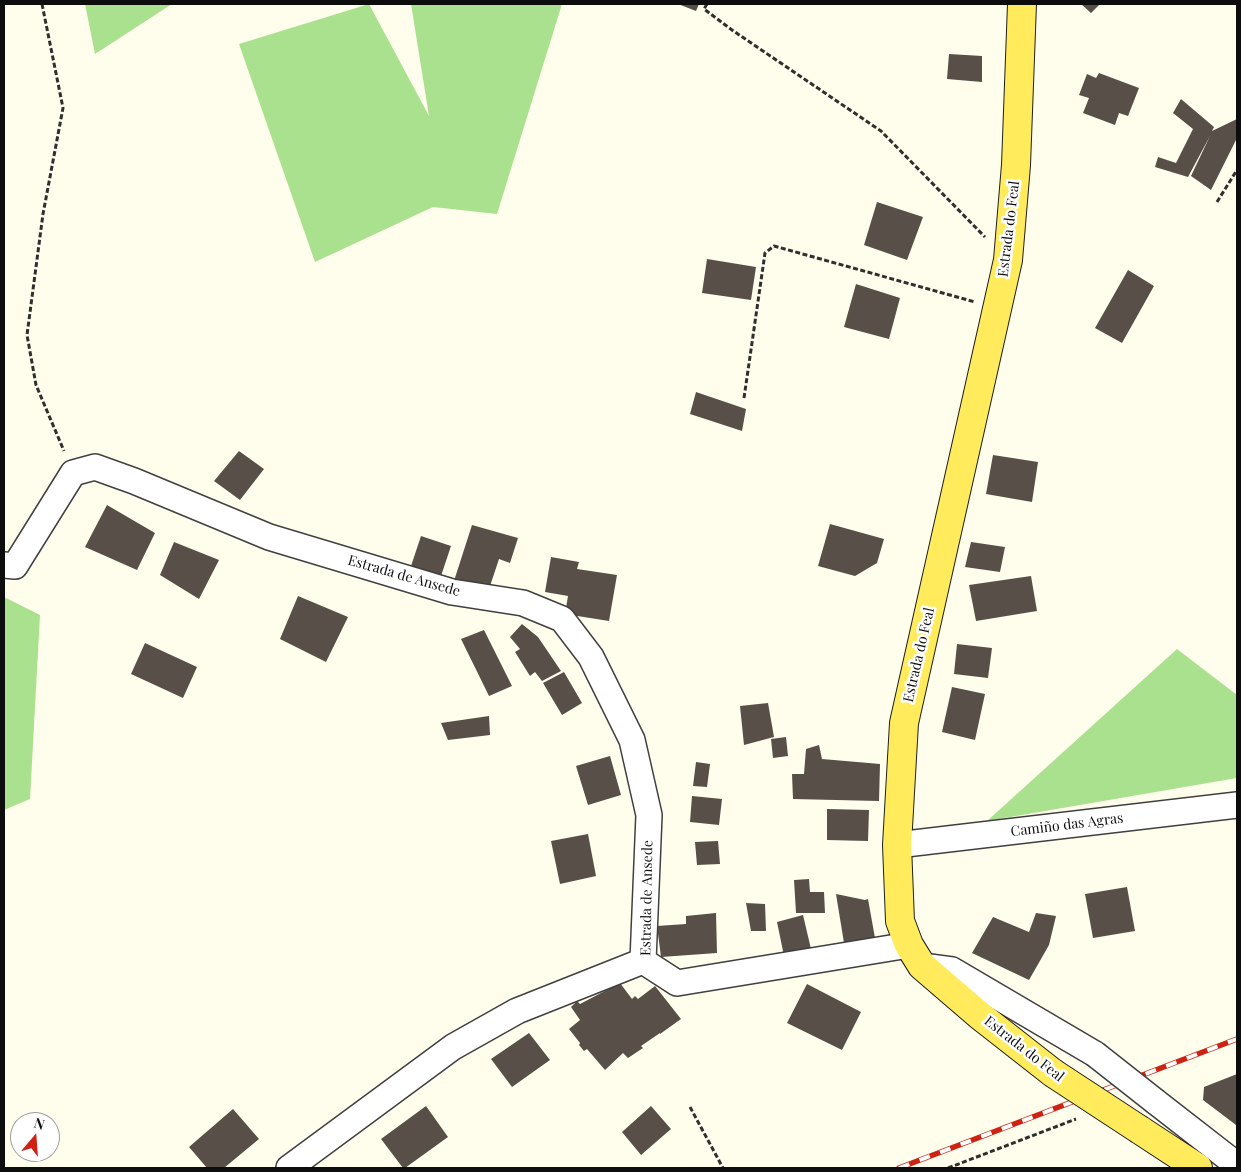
<!DOCTYPE html>
<html>
<head>
<meta charset="utf-8">
<style>
  body { margin:0 }
  #map { position:relative; width:1241px; height:1172px; overflow:hidden; background:#fffeec; font-family:"Playfair Display",serif }
  canvas { display:block }
  .frame { position:absolute; inset:0; border:5px solid #0d0d0d; pointer-events:none }
  .north { position:absolute; left:10px; top:1112px; width:50px; height:50px; box-sizing:border-box; background:#fff; border:1px solid #9e9e9e; border-radius:50%; rotate:18deg; font-size:14px; font-weight:700; line-height:20px; text-align:center; color:#0d0d0d }
  .north::after { content:''; display:block; margin:auto; width:18px; height:22px; background:#cc2315; clip-path:polygon(50% 0,100% 100%,50% 72%,0 100%) }
</style>
</head>
<body>
<div id="map">
<canvas width="1241" height="1172"></canvas>
<div class="frame"></div>
<div class="north">N</div>
</div>
<script>
const g = document.querySelector('canvas').getContext('2d');
g.lineJoin = 'round';
function fillPath(path, color) { g.fillStyle = color; g.fill(path, 'evenodd'); }
const shape = rows => new Path2D(rows.map(r => 'M' + r).join(''));
function trace(path, color, width, dash) { g.strokeStyle = color; g.lineWidth = width; g.lineCap = dash ? 'butt' : 'round'; g.setLineDash(dash || []); g.stroke(path); }
function label(font, color, halo, rows, align = 'center') {
  g.font = font + ' "Playfair Display",serif'; g.lineWidth = 5; g.setLineDash([]); g.textBaseline = 'middle'; g.strokeStyle = halo; g.fillStyle = color; for (const [text, x, y, turn = 0] of rows) {
    g.save(); g.translate(x, y); g.rotate((+turn || 0) * Math.PI / 180); g.textAlign = isNaN(turn) ? turn : align; if (halo) g.strokeText(text, 0, 0); g.fillText(text, 0, 0); g.restore();
  }
}
fillPath(shape([
  [85,4,172,4,95,54],
  [369,4,429,116,411,4,562,4,497,214,433,207,315,262,239,44],
  [4,597,40,615,30,799,4,810],
  [1177,649,1237,695,1237,778,987,821]
]), '#aae18f');
fillPath(shape([
  [678,4,699,4,696,11],
  [1081,4,1100,4,1091,13],
  [949,54,982,56,982,82,947,79],
  [1099,73,1139,88,1128,116,1119,113,1115,125,1083,113,1089,98,1079,95,1087,74,1096,78],
  [1181,99,1214,127,1212,131,1237,119,1237,136,1236,140,1211,190,1191,176,1210,136,1188,177,1155,167,1158,157,1176,163,1193,129,1173,113],
  [877,202,923,217,907,260,864,245],
  [707,259,756,267,751,300,702,293],
  [1128,270,1154,286,1122,343,1095,328],
  [856,284,900,298,889,339,844,327],
  [696,392,746,409,742,431,690,414],
  [239,451,264,469,240,500,214,481],
  [993,455,1038,462,1032,502,986,494],
  [107,505,155,533,137,570,85,547],
  [830,524,884,539,877,563,855,576,818,566],
  [472,525,518,538,510,563,499,559,488,592,454,581],
  [421,536,451,546,440,579,410,569],
  [174,542,219,560,199,599,160,575],
  [971,542,1005,547,1000,572,965,567],
  [551,557,579,562,577,569,617,575,609,621,565,614,568,596,545,592],
  [1031,576,1037,611,976,621,969,585],
  [298,596,348,617,326,662,280,639],
  [522,624,538,637,561,671,542,681,535,672,530,676,515,652,520,649,510,637],
  [484,630,512,686,489,696,461,639],
  [145,643,197,667,183,698,131,674],
  [957,644,992,648,988,678,954,674],
  [564,672,582,703,562,715,543,683],
  [952,687,985,694,975,740,942,732],
  [768,703,774,737,744,745,740,706],
  [489,716,490,735,448,740,441,723],
  [786,737,788,756,773,758,771,739],
  [819,745,822,759,880,764,879,801,793,799,792,774,804,774,806,749],
  [610,756,621,795,588,805,576,766],
  [696,762,710,764,707,787,693,786],
  [692,796,722,799,719,825,690,822],
  [827,809,869,810,868,841,827,840],
  [588,834,596,876,560,884,551,841],
  [718,841,720,864,697,865,695,842],
  [809,879,810,892,824,892,825,913,796,913,794,880],
  [1127,887,1135,931,1093,938,1085,894],
  [836,894,865,900,868,899,875,938,844,943],
  [746,903,765,904,766,931,751,931],
  [716,913,717,953,661,957,657,926,686,924,686,916],
  [1036,913,1056,916,1049,945,1029,980,972,953,993,917,1029,932],
  [803,915,811,949,784,956,777,922],
  [620,983,632,999,635,996,638,999,655,986,681,1019,660,1034,660,1033,641,1046,643,1048,628,1058,623,1053,605,1070,587,1049,584,1051,579,1045,580,1043,569,1029,580,1020,571,1007,577,1001,580,1004],
  [807,984,861,1012,842,1050,787,1023],
  [529,1033,550,1060,512,1087,491,1059],
  [1237,1074,1237,1124,1236,1125,1203,1100,1204,1087],
  [426,1106,448,1137,405,1168,403,1168,381,1139],
  [651,1106,671,1129,641,1155,622,1132],
  [233,1109,259,1139,224,1168,207,1168,189,1147]
]), '#574f48');
const minor = shape([
  [4,565,15,566,73,473,95,467,134,481,269,537,452,592,523,603,562,619,591,657,632,740,649,815,643,961,677,983,909,945],
  [897,845,1237,805],
  [922,966,952,970,1095,1054],
  [1156,1102,1237,1165],
  [289,1168,453,1047,517,1011,643,961]
]);
const major = shape([
  [1022,4,1016,165,1008,260,904,723,897,845,900,921,909,945,922,966,979,1015,1053,1073],
  [1140,1130,1198,1168]
]);
trace(minor, '#404040', 28);
trace(major, '#1e1e1e', 30);
trace(shape([
  [42,4,63,108,43,214,27,335,36,385,64,451],
  [707,4,704,9,732,30,881,131,985,237],
  [1217,202,1237,170],
  [744,398,765,253,774,246,975,302],
  [690,1107,723,1168],
  [948,1168,1076,1119]
]), '#2f2f2f', 3, [5, 2.5]);
trace(minor, '#fff', 25);
trace(major, '#ffeb5c', 28);
const rail = shape([
  [899,1168,1237,1039]
]);
trace(rail, '#cc2315', 5.5);
trace(rail, '#fff', 4, [11]);
const minorBridge = shape([
  [1095,1054,1156,1102]
]);
const majorBridge = shape([
  [1053,1073,1140,1130]
]);
trace(minorBridge, '#404040', 28, []);
trace(majorBridge, '#1e1e1e', 30, []);
trace(minorBridge, '#fff', 25);
trace(majorBridge, '#ffeb5c', 28);
label('14px', '#0d0d0d', '#fff', [
  ["Estrada do Feal",1009,229,-83],
  ["Estrada de Ansede",404,576,16],
  ["Estrada do Feal",919,655,-77],
  ["Camiño das Agras",1067,825,-7],
  ["Estrada de Ansede",647,898,-89],
  ["Estrada do Feal",1024,1049,38]
]);
</script>
</body>
</html>
